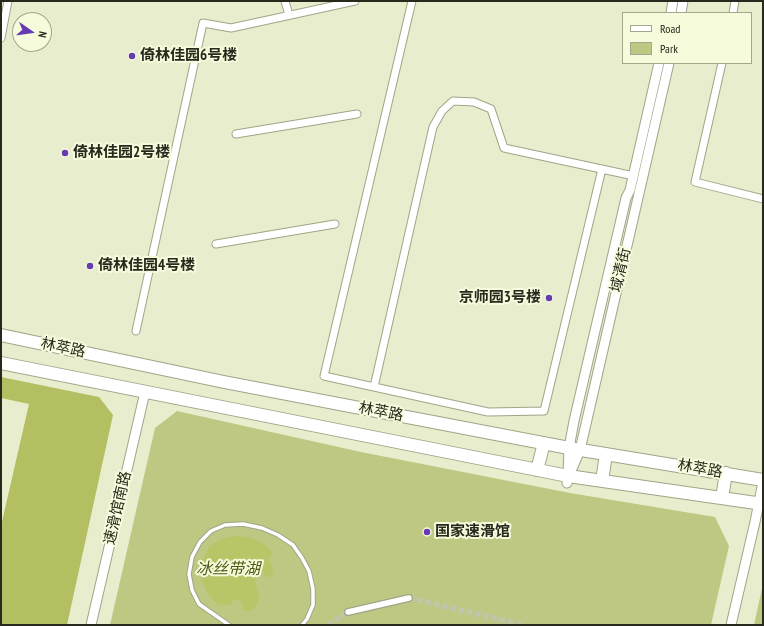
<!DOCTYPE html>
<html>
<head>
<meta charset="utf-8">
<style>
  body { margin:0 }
  #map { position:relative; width:764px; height:626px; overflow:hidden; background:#e8edce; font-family:"PT Sans Narrow",sans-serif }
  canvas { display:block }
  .frame { position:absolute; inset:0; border:2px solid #27291d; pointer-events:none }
  .legend { position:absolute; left:622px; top:12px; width:130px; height:52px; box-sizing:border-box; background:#f5fbdb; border:1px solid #a3a78f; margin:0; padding:5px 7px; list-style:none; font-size:12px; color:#27291d }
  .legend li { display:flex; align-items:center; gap:8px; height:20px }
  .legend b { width:20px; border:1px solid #a3a78f }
  .north { position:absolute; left:12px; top:12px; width:40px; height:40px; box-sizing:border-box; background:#f5fbdb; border:1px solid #a3a78f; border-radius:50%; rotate:103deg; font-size:11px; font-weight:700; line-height:16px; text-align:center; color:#27291d }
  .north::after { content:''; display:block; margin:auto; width:14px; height:18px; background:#663ab2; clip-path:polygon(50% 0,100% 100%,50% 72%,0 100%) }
</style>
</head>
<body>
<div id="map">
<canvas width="764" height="626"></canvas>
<div class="frame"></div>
<ul class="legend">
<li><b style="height:5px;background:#fff"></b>Road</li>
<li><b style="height:11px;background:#bec882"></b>Park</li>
</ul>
<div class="north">N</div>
</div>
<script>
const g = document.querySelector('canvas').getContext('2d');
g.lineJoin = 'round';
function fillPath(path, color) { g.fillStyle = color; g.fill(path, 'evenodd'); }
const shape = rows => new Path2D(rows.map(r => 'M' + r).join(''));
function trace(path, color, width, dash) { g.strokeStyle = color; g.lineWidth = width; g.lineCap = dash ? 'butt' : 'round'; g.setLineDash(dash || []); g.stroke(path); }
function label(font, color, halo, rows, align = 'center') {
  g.font = font + ' "PT Sans Narrow","Noto Sans SC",sans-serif'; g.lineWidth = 4; g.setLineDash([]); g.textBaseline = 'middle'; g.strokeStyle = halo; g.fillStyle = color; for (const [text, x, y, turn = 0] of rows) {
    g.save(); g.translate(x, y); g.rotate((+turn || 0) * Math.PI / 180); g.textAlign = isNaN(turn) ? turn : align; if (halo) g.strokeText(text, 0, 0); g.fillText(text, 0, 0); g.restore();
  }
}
fillPath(shape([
  [177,411,361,452,570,493,715,517,729,546,711,625,110,625,155,428],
  [763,584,763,625,754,625]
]), '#bec882');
fillPath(shape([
  [1,377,99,397,113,415,67,625,1,625,1,526,29,404,1,398]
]), '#b3bf61');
fillPath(shape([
  [233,536,249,537,264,544,274,554,271,555,269,558,273,571,272,576,269,577,265,576,264,572,261,570,257,570,255,572,254,576,259,596,258,602,254,608,250,611,246,611,243,609,241,601,237,599,233,600,230,605,224,605,220,603,219,607,208,594,202,582,201,564,209,546,221,539]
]), '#b9c567');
trace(shape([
  [409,598,524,625],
  [328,625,348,612]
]), '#c1c6ab', 5.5, [5.5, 3]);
const service = shape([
  [229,625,199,604,192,590,189,574,192,557,200,542,211,531,225,525,243,524,262,528,278,535,293,545,302,558,309,571,313,589,313,605,307,619,302,625]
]);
const pedestrian = shape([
  [348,612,409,598]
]);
const minor = shape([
  [285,1,289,15],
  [412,1,324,376,488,412,544,411,602,169],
  [733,13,735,1],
  [1,38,8,1],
  [722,63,695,182,763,199],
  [236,134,357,114],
  [216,244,335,224],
  [136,331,203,23,231,28,355,1],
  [374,387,433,127,442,111,453,101,474,102,491,109,504,148,634,176]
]);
const tertiary = shape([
  [671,13,673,1],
  [681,13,683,1],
  [571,471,580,450,669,63],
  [567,483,568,476,569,448,574,421,626,198,630,190,659,63],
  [91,625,145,392],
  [731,625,755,522,763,482]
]);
const primary = shape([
  [1,335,224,382,569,448,763,480],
  [1,363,568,476,763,504],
  [537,470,544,443],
  [602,481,606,454],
  [722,498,726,473]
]);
trace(service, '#a1a588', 5.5);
trace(pedestrian, '#a1a588', 8);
trace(minor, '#a1a588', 9);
trace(tertiary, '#a1a588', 11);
trace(primary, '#a1a588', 14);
trace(service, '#fff', 3.5);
trace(pedestrian, '#fff', 5.5);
trace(minor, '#fff', 7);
trace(tertiary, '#fff', 9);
trace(primary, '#fff', 12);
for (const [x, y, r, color] of [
  [132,56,4,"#663ab2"],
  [65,153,4,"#663ab2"],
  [90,266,4,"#663ab2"],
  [549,298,4,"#663ab2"],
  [427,532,4,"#663ab2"]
]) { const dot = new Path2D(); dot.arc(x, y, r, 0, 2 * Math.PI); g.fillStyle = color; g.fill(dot); trace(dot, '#f5fbdb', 1.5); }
label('bold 15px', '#27291d', '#f5fbdb', [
  ["倚林佳园6号楼",140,56],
  ["倚林佳园2号楼",73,153],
  ["倚林佳园4号楼",98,266],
  ["京师园3号楼",541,298,"right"],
  ["国家速滑馆",435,532]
], 'left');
label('15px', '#27291d', '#f5fbdb', [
  ["域清街",621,270,-77],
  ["林萃路",63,348,12],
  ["林萃路",381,412,11],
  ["林萃路",700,469,10],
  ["速滑馆南路",118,508,-77]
]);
label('italic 16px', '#505711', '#f5fbdb', [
  ["冰丝带湖",228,569]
]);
</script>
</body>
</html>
